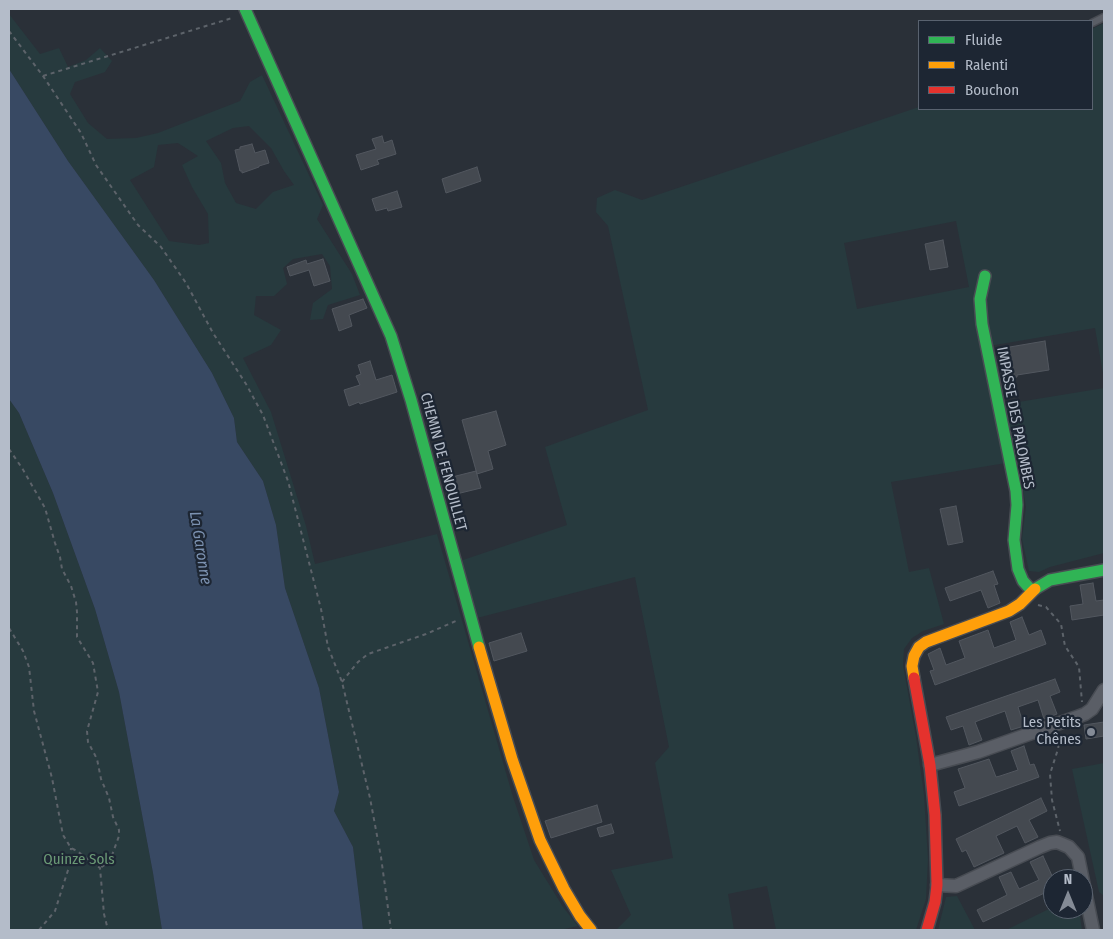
<!DOCTYPE html>
<html>
<head>
<meta charset="utf-8">
<style>
  body { margin:0 }
  #map { position:relative; width:1113px; height:939px; overflow:hidden; background:#2a3038; font-family:"Fira Sans Condensed",sans-serif }
  canvas { display:block }
  .frame { position:absolute; inset:0; border:10px solid #b4bcc9; pointer-events:none }
  .legend { position:absolute; left:918px; top:20px; width:175px; height:90px; box-sizing:border-box; background:#1d2633; border:1px solid #59626f; margin:0; padding:6px 9px; list-style:none; font-size:15px; color:#b4bcc9 }
  .legend li { display:flex; align-items:center; gap:10px; height:25px }
  .legend b { width:25px; border:1px solid #59626f }
  .north { position:absolute; left:1043px; top:869px; width:50px; height:50px; box-sizing:border-box; background:#1d2633; border:1px solid #59626f; border-radius:50%; rotate:0deg; font-size:14px; font-weight:700; line-height:20px; text-align:center; color:#b4bcc9 }
  .north::after { content:''; display:block; margin:auto; width:18px; height:22px; background:#848b96; clip-path:polygon(50% 0,100% 100%,50% 72%,0 100%) }
</style>
</head>
<body>
<div id="map">
<canvas width="1113" height="939"></canvas>
<div class="frame"></div>
<ul class="legend">
<li><b style="height:6px;background:#30b455"></b>Fluide</li>
<li><b style="height:6px;background:#ff9f0a"></b>Ralenti</li>
<li><b style="height:6px;background:#e5322d"></b>Bouchon</li>
</ul>
<div class="north">N</div>
</div>
<script>
const g = document.querySelector('canvas').getContext('2d');
g.lineJoin = 'round';
function fillPath(path, color) { g.fillStyle = color; g.fill(path, 'evenodd'); }
const shape = rows => new Path2D(rows.map(r => 'M' + r).join(''));
function trace(path, color, width, dash) { g.strokeStyle = color; g.lineWidth = width; g.lineCap = dash ? 'butt' : 'round'; g.setLineDash(dash || []); g.stroke(path); }
function label(font, color, halo, rows, align = 'center') {
  g.font = font + ' "Fira Sans Condensed",sans-serif'; g.lineWidth = 4.5; g.setLineDash([]); g.textBaseline = 'middle'; g.strokeStyle = halo; g.fillStyle = color; for (const [text, x, y, turn = 0] of rows) {
    g.save(); g.translate(x, y); g.rotate((+turn || 0) * Math.PI / 180); g.textAlign = isNaN(turn) ? turn : align; if (halo) g.strokeText(text, 0, 0); g.fillText(text, 0, 0); g.restore();
  }
}
fillPath(shape([
  [9,14,40,54,59,48,68,67,86,60,100,48,112,61,105,72,75,82,70,94,88,123,107,139,136,138,158,133,240,101,250,82,262,75,323,205,317,219,352,274,360,295,328,305,323,319,310,320,313,303,332,289,330,266,322,254,293,259,283,268,287,284,274,296,256,296,254,315,281,330,271,345,243,358,271,412,306,526,315,564,437,534,513,797,534,860,563,907,578,926,560,930,363,930,353,847,334,811,339,792,319,688,285,588,276,525,263,481,237,442,234,418,212,373,154,280,68,161,9,69],
  [249,126,271,148,284,171,294,185,273,192,256,209,236,203,225,183,221,163,206,141,233,128],
  [178,143,198,156,182,165,192,187,208,214,209,243,199,245,169,241,130,180,154,167,158,145],
  [1104,23,1104,379,1095,328,989,346,1000,405,1104,388,1104,553,1050,567,1039,572,1029,571,1022,539,1026,507,1018,461,891,482,909,572,929,568,944,624,923,631,912,638,904,649,903,665,916,737,924,795,928,859,926,899,916,930,776,930,767,886,728,894,734,930,616,930,631,915,611,870,673,858,655,763,669,747,635,577,477,618,460,561,567,525,545,447,648,410,608,226,596,212,597,198,615,190,642,200,919,107,919,109,1092,109,1092,29],
  [956,221,969,287,857,309,844,243],
  [9,399,19,413,53,493,95,609,119,692,153,873,162,930,9,930],
  [1104,763,1104,896,1099,892,1072,769],
  [957,896,975,930,938,930,946,897],
  [1053,907,1053,909,1079,909,1082,930,1006,930]
]), '#273a3e');
fillPath(shape([
  [9,69,68,161,154,280,212,373,234,418,237,442,263,481,276,525,285,588,319,688,339,792,334,811,353,847,363,930,162,930,153,873,119,692,95,609,53,493,19,413,9,399]
]), '#384963');
const building = shape([
  [382,136,384,143,392,140,396,154,377,160,379,164,361,170,356,155,376,149,372,139,382,136],
  [252,144,255,153,265,150,269,163,259,166,259,167,242,173,242,171,240,171,235,150,240,149,240,147,252,144],
  [477,167,481,181,446,193,442,179,477,167],
  [397,191,402,207,388,211,387,208,376,211,372,199,397,191],
  [943,240,948,267,930,270,925,244,943,240],
  [323,259,330,281,314,286,309,270,290,276,287,267,306,260,307,264,323,259],
  [363,299,367,308,349,315,352,326,339,331,332,309,363,299],
  [1045,341,1049,370,1017,375,1017,377,1004,379,998,349,1045,341],
  [370,361,376,380,392,375,397,392,360,404,359,402,349,406,344,390,360,385,356,376,361,374,358,365,370,361],
  [496,411,506,445,488,451,493,469,477,474,462,420,496,411],
  [476,471,481,488,448,496,444,479,476,471],
  [956,506,963,542,948,545,940,509,956,506],
  [993,571,998,584,994,585,1000,603,988,608,981,590,950,601,945,588,993,571],
  [1093,583,1096,601,1104,600,1104,615,1072,620,1070,606,1083,604,1080,585,1093,583],
  [1022,617,1029,635,1041,630,1046,644,935,685,930,671,934,670,928,654,940,648,946,665,965,658,959,641,988,630,994,648,1016,640,1010,622,1022,617],
  [521,633,527,651,494,661,489,643,521,633],
  [1055,679,1060,692,1050,696,1057,714,1044,719,1038,700,1018,707,1024,726,1011,730,1005,711,980,720,975,722,982,740,969,745,963,726,951,730,946,717,1055,679],
  [1104,722,1104,736,1086,739,1084,725,1104,722],
  [1024,746,1030,765,1034,764,1039,777,959,806,954,792,965,788,958,769,989,759,996,777,1000,776,1018,770,1011,751,1024,746],
  [1041,798,1047,811,1029,820,1038,837,1025,843,1017,826,996,836,1004,853,974,867,966,850,962,852,956,839,1041,798],
  [597,805,602,822,551,838,545,821,597,805],
  [611,824,614,833,600,837,597,828,611,824],
  [1043,856,1053,878,1053,889,983,922,977,910,1007,895,999,877,1011,872,1019,889,1039,880,1030,862,1043,856]
]);
fillPath(building, '#444950');
trace(building, '#52575f', 1);
const lane = shape([
  [1092,23,1104,17]
]);
const street = shape([
  [930,765,978,752,1077,717,1085,714,1092,709,1104,690],
  [937,885,956,886,1040,847,1050,843,1057,842,1062,844,1069,847,1078,857,1093,930]
]);
const fast = shape([
  [245,9,391,336,411,400,479,647],
  [985,276,980,299,982,324,1016,491,1017,505,1014,540,1018,569,1023,581,1032,591],
  [1035,589,1050,580,1104,570]
]);
const slow = shape([
  [479,647,512,759,540,840,564,889,580,916,591,930],
  [914,678,912,666,914,656,919,647,926,642,1009,611,1020,604,1035,589]
]);
const jam = shape([
  [914,678,930,765,935,815,937,885,935,902,927,930]
]);
trace(lane, '#484c53', 9);
trace(street, '#484c53', 15);
trace(fast, '#484c53', 14);
trace(slow, '#484c53', 14);
trace(jam, '#484c53', 14);
trace(shape([
  [9,31,43,76,81,133,96,165,138,225,161,247,186,283,213,333,246,384,263,415,288,481,321,609,328,647,342,682,370,798,381,857,391,930],
  [43,76,232,18],
  [9,449,22,468,45,508,55,543,60,557,62,569,71,586,76,602,77,612,77,637,93,663,98,692,87,731,88,742,97,759,101,779,109,798,113,817,119,830,119,836,111,858,106,864,100,868],
  [1038,605,1046,607,1061,624,1065,646,1079,667,1082,702],
  [9,628,23,651,29,667,34,711,52,778,63,835,71,848,77,851,100,868,104,914,108,930],
  [342,682,349,673,358,662,368,654,426,634,456,621],
  [1060,736,1058,749,1050,774,1052,800,1060,831],
  [39,930,55,911,69,867,71,848]
]), '#5d636a', 2, [4, 4]);
trace(lane, '#5a5e66', 6);
trace(street, '#5a5e66', 12);
trace(fast, '#30b455', 11);
trace(slow, '#ff9f0a', 11);
trace(jam, '#e5322d', 11);
for (const [x, y, r, color] of [
  [1091,732,5,"#848b96"]
]) { const dot = new Path2D(); dot.arc(x, y, r, 0, 2 * Math.PI); g.fillStyle = color; g.fill(dot); trace(dot, '#1d2633', 2); }
label('15px', '#b4bcc9', '#1d2633', [
  ["IMPASSE DES PALOMBES",1015,418,79],
  ["CHEMIN DE FENOUILLET",443,462,75]
]);
label('15px', '#b4bcc9', '#1d2633', [
  ["Les Petits",1081,723],
  ["Chênes",1081,740]
], 'right');
label('15px', '#6b9a76', '#1d2633', [
  ["Quinze Sols",79,860]
]);
label('italic 16px', '#7c92b1', '#1d2633', [
  ["La Garonne",200,548,81]
]);
</script>
</body>
</html>
